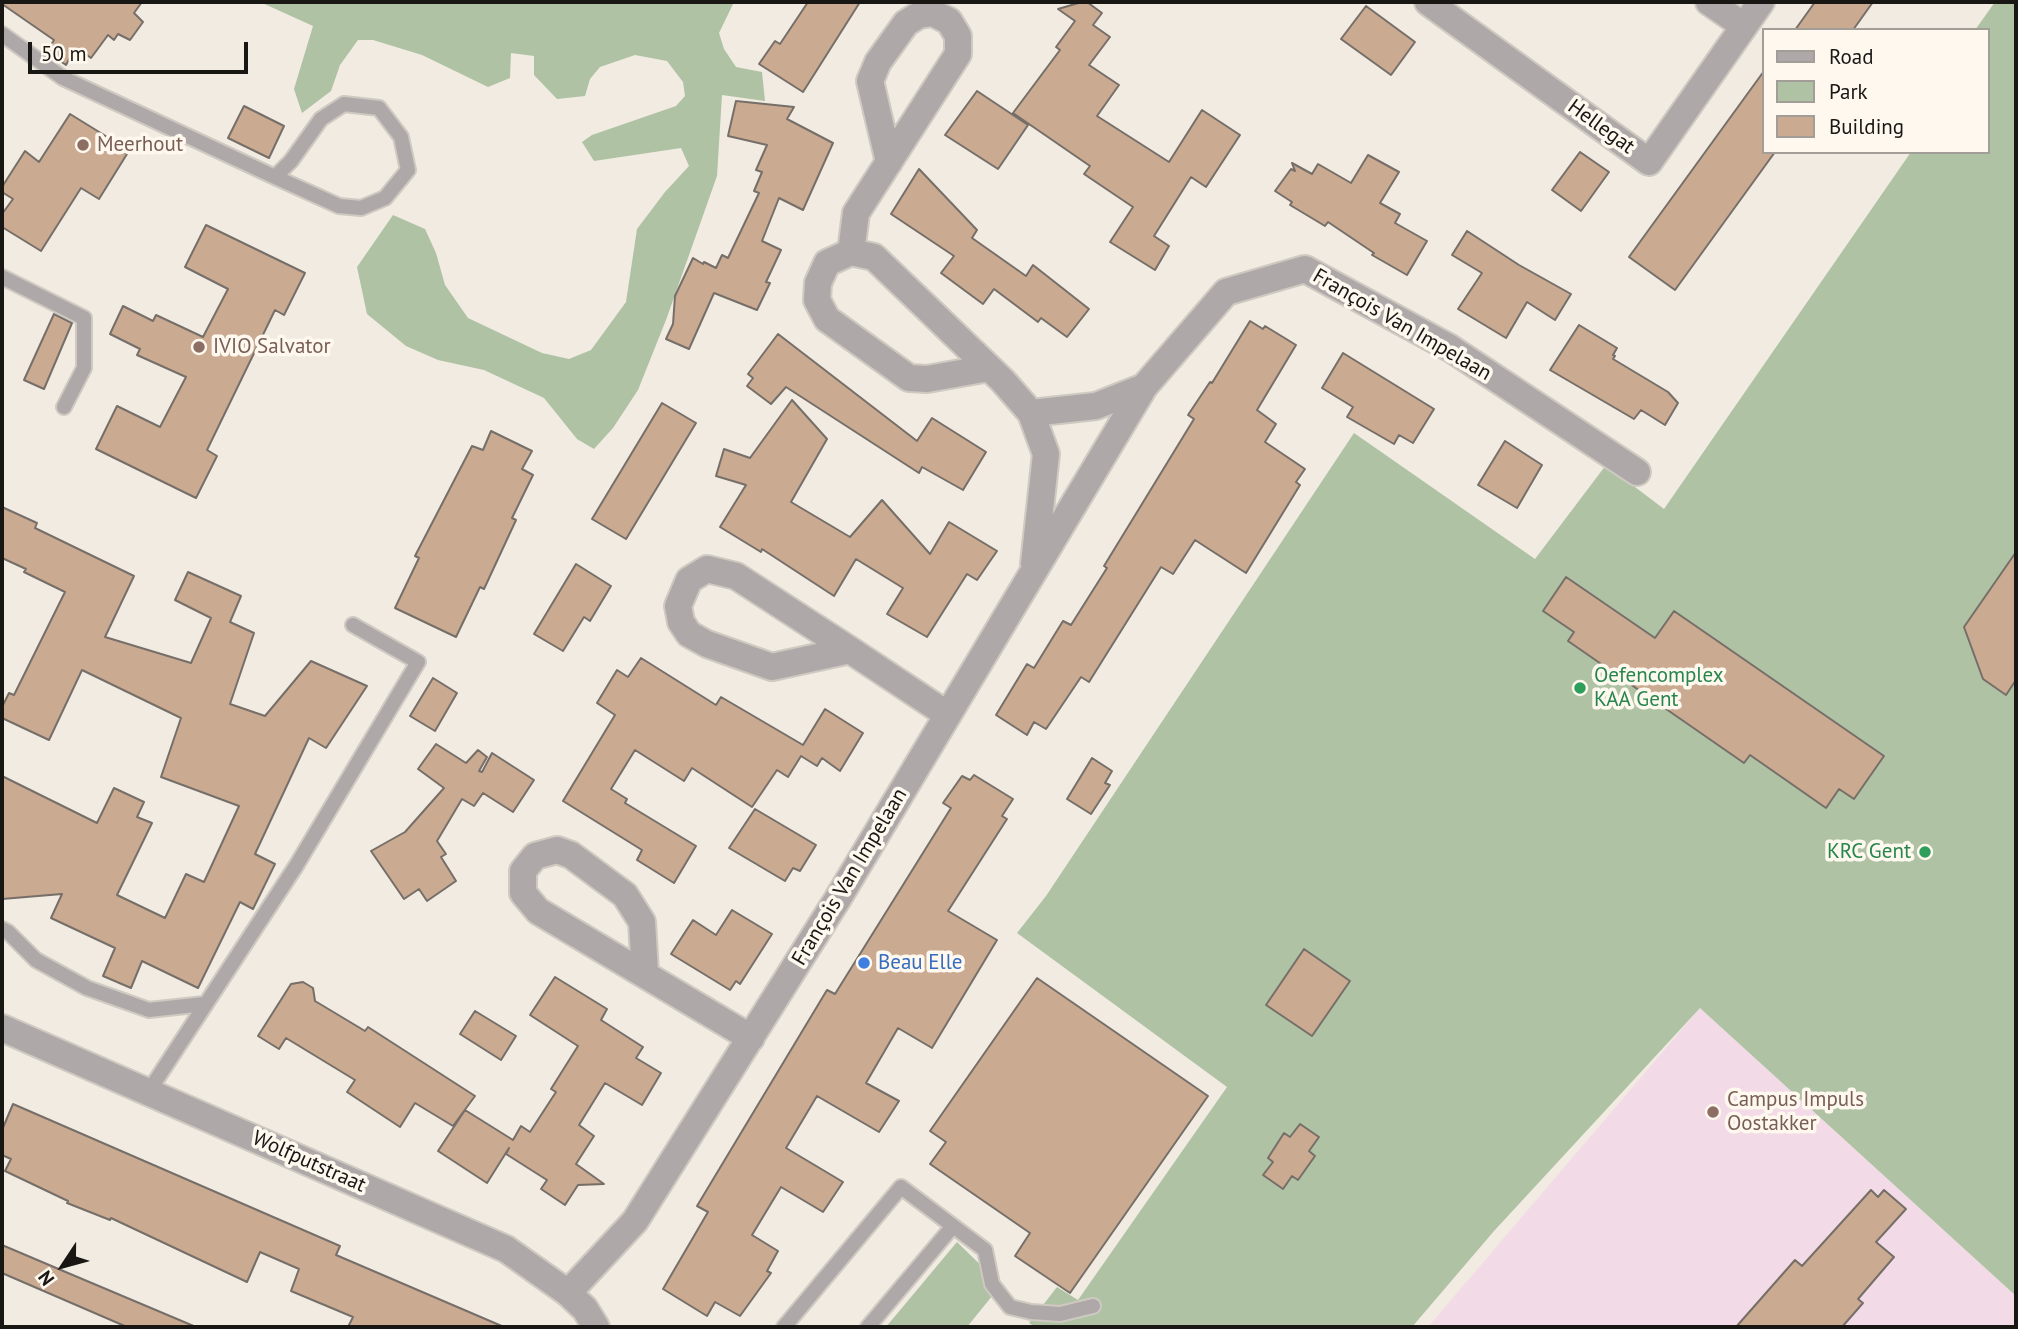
<!DOCTYPE html>
<html>
<head>
<meta charset="utf-8">
<style>
  body { margin:0 }
  #map { position:relative; width:2018px; height:1329px; overflow:hidden; background:#f1ebe2; font-family:"PT Sans",sans-serif }
  canvas { display:block }
  .frame { position:absolute; inset:0; border:4px solid #191714; pointer-events:none }
  .legend { position:absolute; left:1762px; top:28px; width:228px; height:126px; box-sizing:border-box; background:#fef8ef; border:2px solid #a29e97; margin:0; padding:9px 12px; list-style:none; font-size:21px; color:#191714 }
  .legend li { display:flex; align-items:center; gap:14px; height:35px }
  .legend b { width:35px; border:2px solid #a29e97 }
  .north { position:absolute; left:28px; top:1231px; width:70px; height:70px; -webkit-text-stroke:5px #fef8ef; paint-order:stroke; rotate:234deg; font-size:19px; font-weight:700; line-height:28px; text-align:center; color:#191714 }
  .north::after { content:''; display:block; margin:auto; width:24px; height:32px; background:#191714; clip-path:polygon(50% 0,100% 100%,50% 72%,0 100%) }
  .scale { position:absolute; left:28px; top:42px; width:220px; height:32px; box-sizing:border-box; border:4px solid #191714; border-top:0; padding-left:9px; font-size:21px; line-height:24px; white-space:nowrap; color:#191714; -webkit-text-stroke:5px #fef8ef; paint-order:stroke }
</style>
</head>
<body>
<div id="map">
<canvas width="2018" height="1329"></canvas>
<div class="frame"></div>
<ul class="legend">
<li><b style="height:9px;background:#aea9a8"></b>Road</li>
<li><b style="height:19px;background:#afc2a4"></b>Park</li>
<li><b style="height:19px;background:#caaa90"></b>Building</li>
</ul>
<div class="north">N</div>
<div class="scale">50 m</div>
</div>
<script>
const g = document.querySelector('canvas').getContext('2d');
g.lineJoin = 'round';
function fillPath(path, color) { g.fillStyle = color; g.fill(path, 'evenodd'); }
const shape = rows => new Path2D(rows.map(r => 'M' + r).join(''));
function trace(path, color, width, dash) { g.strokeStyle = color; g.lineWidth = width; g.lineCap = dash ? 'butt' : 'round'; g.setLineDash(dash || []); g.stroke(path); }
function label(font, color, halo, rows, align = 'center') {
  g.font = font + ' "PT Sans",sans-serif'; g.lineWidth = 7; g.setLineDash([]); g.textBaseline = 'middle'; g.strokeStyle = halo; g.fillStyle = color; for (const [text, x, y, turn = 0] of rows) {
    g.save(); g.translate(x, y); g.rotate((+turn || 0) * Math.PI / 180); g.textAlign = isNaN(turn) ? turn : align; if (halo) g.strokeText(text, 0, 0); g.fillText(text, 0, 0); g.restore();
  }
}
fillPath(shape([
  [1700,1008,2016,1296,2016,1327,1428,1327]
]), '#f2dae6');
fillPath(shape([
  [260,2,734,2,719,33,724,49,736,67,762,72,765,101,722,95,717,176,666,320,638,390,613,428,594,449,577,439,544,398,484,370,438,360,406,346,367,314,357,267,393,215,425,229,436,253,445,285,468,318,542,353,569,359,591,350,626,302,637,229,665,192,689,166,681,148,594,161,582,142,592,135,676,106,685,96,683,82,667,61,635,55,600,67,590,79,585,96,557,99,534,75,534,56,511,53,510,78,488,87,422,55,373,40,358,40,340,65,331,91,302,113,294,89,313,26],
  [1995,2,2016,2,2016,1296,1700,1008,1494,1231,1412,1327,1035,1327,1029,1323,1057,1287,1078,1300,1227,1087,1017,933,1046,896,1354,433,1535,559,1606,465,1664,509,1911,152,1988,152,1988,30,1975,30],
  [957,1242,1001,1285,967,1327,886,1327]
]), '#afc2a4');
const building = shape([
  [2,2,142,2,134,13,143,22,130,40,118,34,114,40,108,35,91,58,84,53,80,59,72,54,66,65,47,52,54,40,2,4,2,2],
  [808,2,860,2,803,92,759,64,775,41,780,44,808,2],
  [1082,2,1087,2,1102,13,1093,25,1110,37,1089,65,1119,85,1097,116,1169,162,1202,110,1240,135,1206,187,1191,177,1154,236,1169,246,1155,270,1110,242,1133,207,1084,174,1090,166,1013,113,1060,50,1056,47,1075,21,1058,9,1082,2],
  [1815,2,1873,2,1853,30,1795,30,1815,2],
  [1366,6,1415,42,1391,75,1341,39,1366,6],
  [1764,71,1764,152,1775,152,1675,290,1629,257,1764,71],
  [977,91,1028,125,998,169,945,135,977,91],
  [736,101,794,107,787,119,833,143,803,210,779,198,762,241,781,250,766,282,770,283,757,310,714,293,689,349,666,339,673,324,675,296,693,258,703,264,704,262,716,268,722,255,728,258,759,193,754,191,762,172,756,170,767,145,728,136,736,101],
  [244,106,284,126,269,158,228,138,244,106],
  [70,114,117,143,114,146,127,154,99,199,81,188,41,251,2,227,2,214,13,199,2,192,2,187,25,151,39,162,70,114],
  [1580,152,1609,172,1581,211,1552,190,1580,152],
  [1368,155,1399,172,1380,203,1400,214,1395,223,1427,241,1407,275,1372,255,1374,253,1328,222,1325,226,1290,205,1292,202,1275,191,1291,169,1295,171,1292,163,1312,174,1318,164,1351,183,1368,155],
  [919,169,977,230,972,238,1026,276,1033,265,1089,309,1067,337,1041,318,1038,322,994,289,983,304,941,273,954,256,891,214,919,169],
  [206,225,305,273,284,315,275,310,207,450,217,456,196,498,96,449,117,406,160,427,186,377,137,355,140,349,110,334,123,306,153,321,156,315,203,337,228,289,185,267,206,225],
  [1467,231,1519,265,1571,294,1555,320,1527,302,1506,338,1458,309,1482,273,1452,255,1467,231],
  [54,314,72,323,44,389,24,380,54,314],
  [1250,321,1263,329,1265,326,1296,345,1257,410,1276,424,1265,442,1305,469,1296,482,1300,485,1246,573,1195,540,1173,574,1161,567,1089,682,1081,677,1046,729,1034,722,1027,735,996,715,1027,664,1034,668,1063,621,1071,625,1107,568,1104,566,1194,419,1188,415,1210,382,1212,383,1250,321],
  [1579,325,1617,348,1613,355,1615,356,1613,359,1668,392,1678,403,1665,425,1641,410,1634,419,1550,370,1579,325],
  [778,334,917,441,932,418,986,452,963,490,922,467,919,473,786,387,771,404,747,386,753,378,748,374,778,334],
  [1343,353,1434,409,1413,443,1399,435,1394,444,1347,417,1353,407,1322,388,1343,353],
  [792,400,827,439,791,502,850,537,882,500,930,554,949,522,997,551,977,580,967,574,927,637,887,614,903,588,856,559,834,596,762,549,761,552,720,527,746,485,716,476,724,449,750,458,792,400],
  [662,403,696,423,626,539,592,519,662,403],
  [491,431,532,451,522,469,533,475,512,518,516,520,484,589,480,587,456,637,395,608,419,558,415,556,472,446,483,450,491,431],
  [1505,441,1542,465,1517,508,1478,485,1505,441],
  [2,507,37,523,35,528,134,576,105,637,191,663,211,618,175,600,188,572,241,596,230,622,254,633,230,704,265,716,311,661,367,686,326,748,309,738,255,854,275,864,253,909,240,902,198,988,142,961,131,988,103,976,115,948,51,918,62,894,2,899,2,776,97,823,114,788,144,802,137,817,152,823,117,895,165,918,186,874,204,882,239,806,161,777,181,718,82,670,49,740,2,718,2,707,9,693,14,695,65,592,24,572,26,569,2,558,2,507],
  [2016,552,2016,680,2006,695,1983,679,1964,627,2016,552],
  [576,564,611,586,590,621,584,617,563,651,534,634,576,564],
  [1566,577,1655,638,1674,611,1884,756,1854,799,1839,789,1826,808,1750,755,1744,763,1568,641,1574,632,1543,611,1566,577],
  [641,658,716,705,721,697,803,745,825,709,863,733,840,771,822,758,817,766,801,756,788,777,777,770,752,807,692,768,684,781,635,750,611,789,627,799,625,803,696,846,674,883,637,860,642,850,563,801,615,715,597,703,617,670,628,677,641,658],
  [433,678,457,693,435,731,410,716,433,678],
  [436,744,466,763,478,750,487,757,479,771,482,772,492,753,534,780,513,812,483,793,474,806,462,799,437,841,446,854,441,857,456,881,427,901,419,889,404,899,371,851,405,832,444,788,418,769,436,744],
  [1092,758,1112,771,1105,783,1110,785,1091,814,1067,799,1092,758],
  [974,775,1013,799,1002,816,1007,819,948,911,997,940,932,1048,898,1028,866,1083,899,1101,879,1132,817,1096,786,1148,843,1182,823,1212,781,1187,752,1235,778,1251,767,1271,771,1273,740,1316,715,1302,707,1316,663,1289,708,1212,697,1206,827,990,835,994,951,808,943,803,962,776,970,780,974,775],
  [755,809,816,845,800,871,793,868,785,881,729,848,755,809],
  [732,910,772,934,740,984,736,981,730,990,671,954,693,920,716,935,732,910],
  [1304,949,1350,981,1312,1036,1266,1005,1304,949],
  [555,977,607,1009,601,1020,643,1047,636,1058,661,1073,642,1105,605,1083,579,1125,594,1136,576,1164,604,1184,578,1185,565,1205,541,1189,547,1180,506,1154,509,1148,487,1183,438,1151,465,1110,513,1140,521,1126,530,1132,556,1092,551,1089,578,1046,530,1015,555,977],
  [1037,978,1208,1096,1070,1293,1015,1256,1030,1233,930,1164,946,1142,930,1131,1037,978],
  [303,982,313,988,315,1001,365,1031,368,1027,475,1096,453,1126,415,1103,400,1127,347,1092,355,1080,286,1038,279,1049,258,1036,291,984,303,982],
  [475,1011,516,1036,501,1060,460,1034,475,1011],
  [13,1104,340,1246,336,1255,504,1327,348,1327,353,1317,291,1291,299,1269,260,1252,247,1282,111,1218,110,1220,67,1203,68,1201,5,1171,11,1159,2,1155,2,1130,13,1104],
  [1300,1124,1319,1137,1309,1151,1315,1156,1298,1180,1292,1176,1283,1189,1263,1175,1273,1162,1268,1158,1284,1133,1290,1137,1300,1124],
  [1871,1190,1878,1197,1884,1190,1906,1209,1876,1242,1894,1257,1858,1299,1863,1303,1842,1327,1736,1327,1795,1260,1802,1266,1871,1190],
  [2,1245,68,1273,196,1327,127,1327,2,1273,2,1245]
]);
fillPath(building, '#caaa90');
trace(building, '#766f69', 2);
const service = shape([
  [2,34,63,78,275,177,339,206,361,208,385,198,408,170,401,137,379,108,344,104,321,119,291,161,275,177],
  [2,277,84,318,84,368,64,407],
  [2,929,8,932,36,960,87,988,149,1010,204,1004],
  [149,1091,296,866,418,662,353,625],
  [784,1327,901,1187,985,1250,992,1284,1010,1307,1031,1312,1060,1314,1093,1306],
  [868,1327,953,1226]
]);
const minor = shape([
  [1428,2,1649,162,1761,2],
  [1709,2,1744,26],
  [851,252,856,213,958,54,958,36,949,21,933,13,919,15,906,23,878,62,870,81,889,162],
  [989,368,927,379,909,378,827,319,817,300,818,283,827,263,851,252,874,257,1003,381,1031,413,1046,454,1034,564],
  [1031,413,1096,406,1144,387],
  [850,650,772,667,707,644,689,634,681,622,678,606,689,580,707,569,736,576,850,650,948,715],
  [645,973,642,922,625,895,571,855,557,850,535,856,523,871,523,893,538,911,751,1038],
  [2,1028,506,1249,568,1293,585,1309,596,1327],
  [568,1293,635,1221,837,900,1144,387,1226,292,1305,269,1450,348,1637,472]
]);
trace(service, '#cec9c1', 18);
trace(minor, '#cec9c1', 30);
trace(service, '#aea9a8', 14);
trace(minor, '#aea9a8', 26);
for (const [x, y, r, color] of [
  [83,145,7,"#8d6e63"],
  [199,347,7,"#8d6e63"],
  [1580,688,7,"#2e9e5b"],
  [1925,852,7,"#2e9e5b"],
  [864,963,7,"#3f7fe0"],
  [1713,1112,7,"#8d6e63"]
]) { const dot = new Path2D(); dot.arc(x, y, r, 0, 2 * Math.PI); g.fillStyle = color; g.fill(dot); trace(dot, '#fef8ef', 2.5); }
label('21px', '#191714', '#fef8ef', [
  ["Hellegat",1601,127,36],
  ["François Van Impelaan",1402,325,30],
  ["François Van Impelaan",850,877,-59],
  ["Wolfputstraat",309,1162,24]
]);
label('21px', '#785e54', '#fef8ef', [
  ["Meerhout",97,145],
  ["IVIO Salvator",213,347],
  ["Campus Impuls",1727,1100],
  ["Oostakker",1727,1124]
], 'left');
label('21px', '#27864d', '#fef8ef', [
  ["Oefencomplex",1594,676],
  ["KAA Gent",1594,700],
  ["KRC Gent",1911,852,"right"]
], 'left');
label('21px', '#366cbe', '#fef8ef', [
  ["Beau Elle",878,963]
], 'left');
</script>
</body>
</html>
